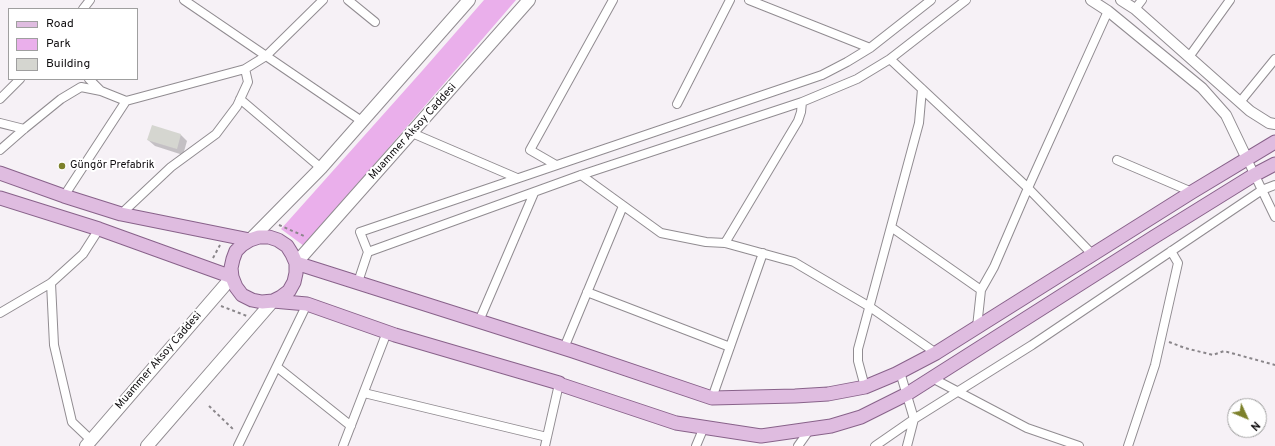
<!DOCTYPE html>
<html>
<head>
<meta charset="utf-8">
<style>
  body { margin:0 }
  #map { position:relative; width:1275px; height:446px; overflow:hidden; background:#f6f1f6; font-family:Overpass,sans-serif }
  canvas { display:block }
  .legend { position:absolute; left:8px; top:8px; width:130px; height:72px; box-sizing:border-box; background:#fff; border:1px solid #9f9f9f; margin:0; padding:5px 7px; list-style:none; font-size:12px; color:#100e10 }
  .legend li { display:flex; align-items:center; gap:8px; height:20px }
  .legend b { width:20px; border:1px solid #9f9f9f }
  .north { position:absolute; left:1227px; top:398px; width:40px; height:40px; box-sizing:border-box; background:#fff; border:1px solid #9f9f9f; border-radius:50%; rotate:134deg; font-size:11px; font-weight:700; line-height:16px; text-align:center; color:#100e10 }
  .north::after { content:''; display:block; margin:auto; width:14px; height:18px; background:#7d812b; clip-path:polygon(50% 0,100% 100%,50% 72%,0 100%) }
</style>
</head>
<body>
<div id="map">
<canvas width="1275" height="446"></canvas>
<ul class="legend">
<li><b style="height:5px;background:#dfbce0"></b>Road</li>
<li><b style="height:11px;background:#eaafeb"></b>Park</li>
<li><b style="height:11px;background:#d5d6d0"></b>Building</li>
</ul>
<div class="north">N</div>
</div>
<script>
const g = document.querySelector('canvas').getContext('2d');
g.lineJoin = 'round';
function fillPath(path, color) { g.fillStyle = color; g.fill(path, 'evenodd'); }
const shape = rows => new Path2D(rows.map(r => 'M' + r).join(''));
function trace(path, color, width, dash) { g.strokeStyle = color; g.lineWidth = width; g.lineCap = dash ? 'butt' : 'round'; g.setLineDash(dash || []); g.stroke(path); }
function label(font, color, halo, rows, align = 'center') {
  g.font = font + ' Overpass,sans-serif'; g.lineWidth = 4; g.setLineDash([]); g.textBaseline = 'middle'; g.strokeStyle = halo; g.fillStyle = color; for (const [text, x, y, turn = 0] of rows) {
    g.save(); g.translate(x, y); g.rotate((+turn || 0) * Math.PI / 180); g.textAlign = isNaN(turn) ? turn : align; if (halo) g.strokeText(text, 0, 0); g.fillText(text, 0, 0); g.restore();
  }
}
fillPath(shape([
  [484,0,516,0,304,246,281,229,422,71]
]), '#eaafeb');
fillPath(shape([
  [153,126,181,135,187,141,183,155,155,146,148,140]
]), '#0003');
fillPath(shape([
  [152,125,181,134,177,149,147,140]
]), '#d5d6d0');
const minor = shape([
  [184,0,363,122],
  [348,0,375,22],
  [749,0,870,48],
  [83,9,90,0],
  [1135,9,1142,0],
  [1189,57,1230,0],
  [890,59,1028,188,1092,254],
  [89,79,101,91],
  [0,99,20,79],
  [240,99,321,168],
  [1240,102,1275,59],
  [677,104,730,0],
  [0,123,24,129],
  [412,133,517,178],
  [0,150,24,129,61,99,81,87,101,91,126,101,245,69,266,56,323,0],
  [1247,159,1275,217],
  [1117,160,1192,192],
  [556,165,530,150,613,0],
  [581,175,661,233,706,242,725,243,794,262,870,307,936,353],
  [64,196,126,101],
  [121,214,171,167,216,134,237,106,248,82,245,69],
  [891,227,981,290],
  [725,243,798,121,801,112,802,102],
  [368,252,581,175,802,102,857,79,890,59,966,0],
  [358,282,368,252,360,232,822,75,847,62,870,48,931,0],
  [51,283,54,345,72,422,91,440],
  [587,292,730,347],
  [0,313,51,283,83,254,99,229],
  [479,321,534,193],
  [977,327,981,290,994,267,1028,188,1108,11],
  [564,348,623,206],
  [277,367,351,426],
  [932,378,1027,428,1079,446],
  [865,387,858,361,858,349,919,123,922,89],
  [364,393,547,437,559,384],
  [712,398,763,253],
  [238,446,307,304],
  [343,446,387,332],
  [545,446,547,437],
  [696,446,704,427],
  [798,446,810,429],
  [875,446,914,419,900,372],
  [907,446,914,419,1032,345,1262,190,1275,185],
  [1128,446,1155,365,1178,263,1171,251]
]);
const tertiary = shape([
  [1091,0,1108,11,1202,88,1226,115,1247,159],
  [1121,0,1135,9,1250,111,1269,123,1275,124]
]);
const secondary = shape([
  [250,240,321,168,469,0],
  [296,263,529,0],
  [86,446,232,277],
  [147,446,273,301]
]);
const primary = shape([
  [0,173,64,196,121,214,250,240],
  [0,198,99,229,232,277],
  [296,263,573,351,712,398,795,396,828,394,865,387,896,374,936,353,1192,192,1275,142],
  [273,301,281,297,289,291,294,282,296,273,296,263,292,254,287,246,278,240,269,237,259,237,250,240,242,245,236,251,233,259,231,268,232,277,236,287,242,295,252,300,262,302,273,301,307,304,395,335,559,383,559,384,676,423,761,436,831,426,861,417,907,394,1154,237,1254,175,1275,164]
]);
trace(minor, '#918c91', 10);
trace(tertiary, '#918c91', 12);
trace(secondary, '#918c91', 14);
trace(primary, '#88628a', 15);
trace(shape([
  [279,225,304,236],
  [213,258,220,245],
  [221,306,247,316],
  [1169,342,1185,348,1213,355,1224,351,1275,365],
  [209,406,235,431]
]), '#8a868a', 2, [3, 3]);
trace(minor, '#fff', 8);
trace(tertiary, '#fff', 10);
trace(secondary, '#fff', 12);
trace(primary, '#dfbce0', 13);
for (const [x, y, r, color] of [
  [62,166,4,"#7d812b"]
]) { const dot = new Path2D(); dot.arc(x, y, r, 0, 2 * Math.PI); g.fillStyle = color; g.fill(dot); trace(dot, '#fff', 1.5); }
label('11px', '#100e10', '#fff', [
  ["Muammer Aksoy Caddesi",413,132,-48],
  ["Muammer Aksoy Caddesi",159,361,-49]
]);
label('11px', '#100e10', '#fff', [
  ["Güngör Prefabrik",70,166]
], 'left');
</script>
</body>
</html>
